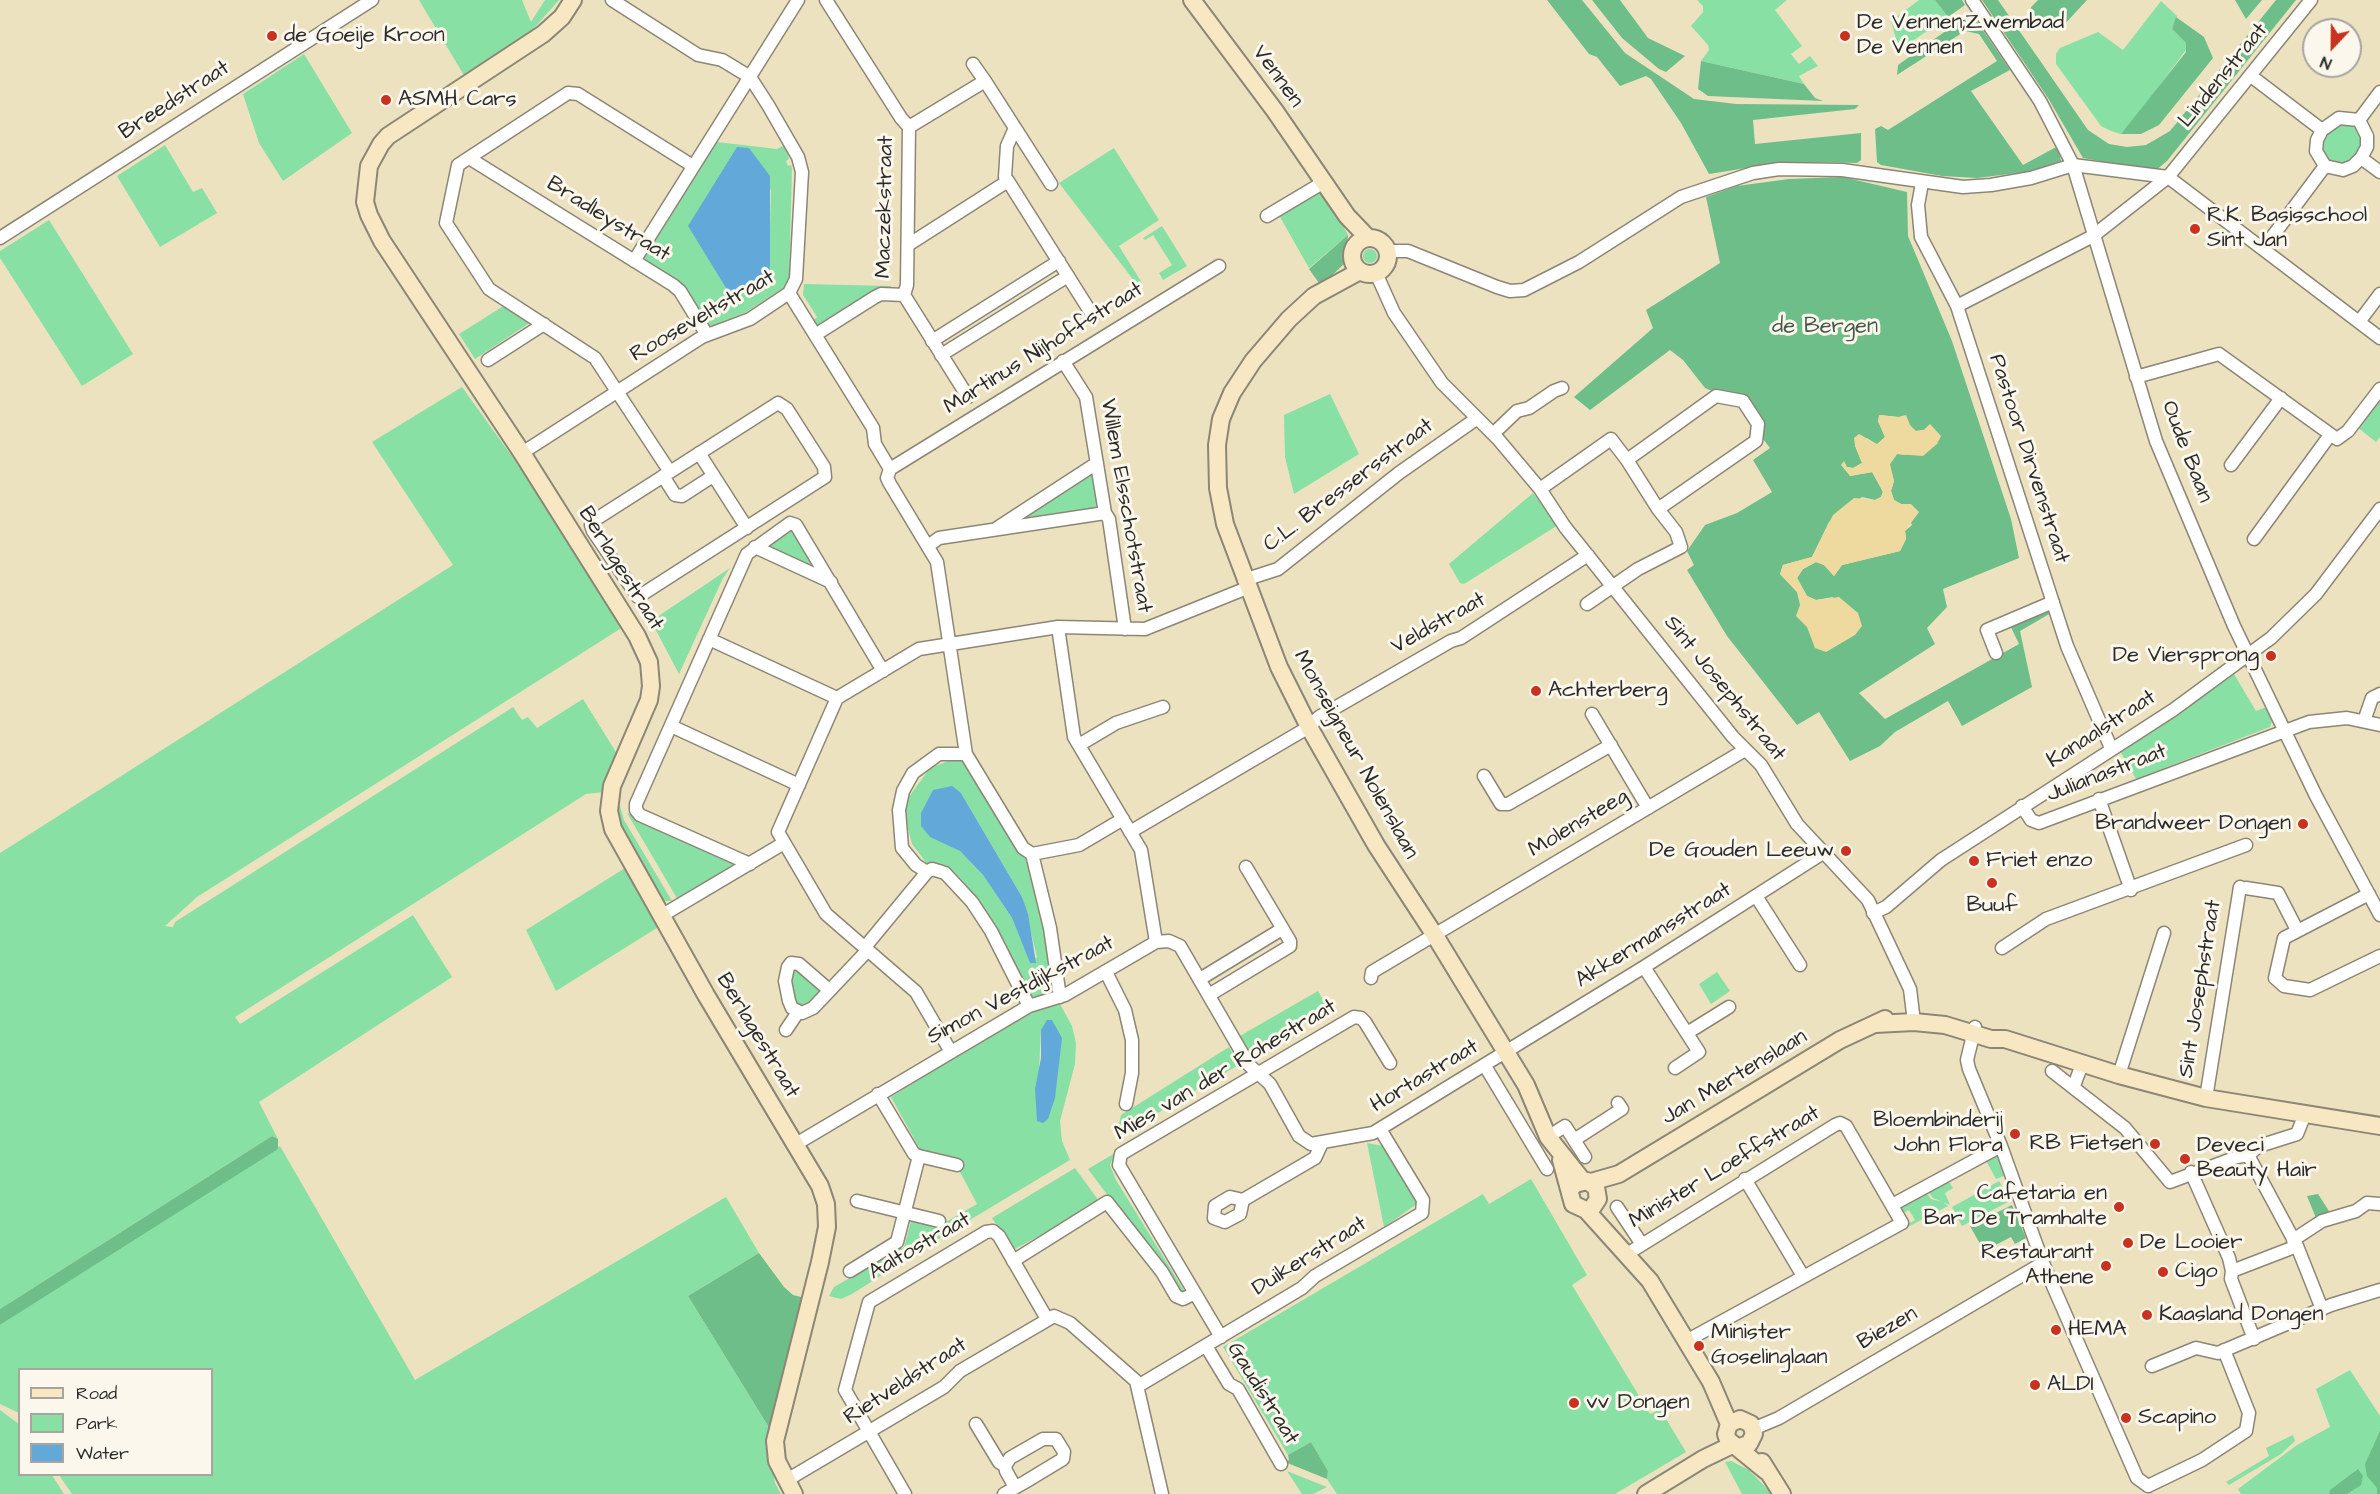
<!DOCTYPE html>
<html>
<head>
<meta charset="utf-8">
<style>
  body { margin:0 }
  #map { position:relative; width:2380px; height:1494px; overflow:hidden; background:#ece2c0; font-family:"Architects Daughter",sans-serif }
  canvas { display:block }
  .legend { position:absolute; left:18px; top:1368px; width:195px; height:108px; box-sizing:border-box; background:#fbf7ec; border:2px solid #a8a59f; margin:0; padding:8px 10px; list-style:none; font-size:18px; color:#2b2b2b }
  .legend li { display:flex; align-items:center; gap:12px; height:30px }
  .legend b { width:30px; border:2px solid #a8a59f }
  .north { position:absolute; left:2302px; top:18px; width:60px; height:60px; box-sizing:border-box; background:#fbf7ec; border:2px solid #a8a59f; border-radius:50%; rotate:202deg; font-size:16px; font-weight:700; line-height:24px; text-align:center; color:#2b2b2b }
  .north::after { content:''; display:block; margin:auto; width:21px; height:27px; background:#c8321e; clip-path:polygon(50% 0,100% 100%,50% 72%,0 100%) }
</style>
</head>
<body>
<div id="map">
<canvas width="2380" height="1494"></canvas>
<ul class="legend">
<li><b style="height:8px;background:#f7e8c3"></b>Road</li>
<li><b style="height:16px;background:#89e0a4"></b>Park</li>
<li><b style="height:16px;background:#62a9d9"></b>Water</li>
</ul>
<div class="north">N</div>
</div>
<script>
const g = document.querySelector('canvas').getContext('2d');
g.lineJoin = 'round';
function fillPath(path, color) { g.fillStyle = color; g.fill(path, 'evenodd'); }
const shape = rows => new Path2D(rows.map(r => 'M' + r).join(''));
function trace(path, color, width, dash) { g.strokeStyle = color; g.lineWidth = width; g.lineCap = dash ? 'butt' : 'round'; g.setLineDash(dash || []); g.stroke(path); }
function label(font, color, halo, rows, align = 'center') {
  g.font = font + ' "Architects Daughter",sans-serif'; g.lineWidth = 6; g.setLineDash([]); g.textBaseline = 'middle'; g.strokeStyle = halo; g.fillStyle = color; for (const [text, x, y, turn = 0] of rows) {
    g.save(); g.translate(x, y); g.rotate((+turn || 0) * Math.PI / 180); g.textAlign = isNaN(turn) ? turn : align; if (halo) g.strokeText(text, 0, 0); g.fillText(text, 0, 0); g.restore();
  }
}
fillPath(shape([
  [419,0,522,0,531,22,545,0,559,0,528,35,465,77],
  [1697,0,1787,0,1775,10,1802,46,1791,54,1799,64,1810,56,1818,66,1799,76,1804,84,1701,61,1709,50,1708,45,1691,26,1703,12,1703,6],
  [1919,0,1935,0,1948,17,1899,50,1891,21],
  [2161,1,2177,16,2172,29,2186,43,2186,50,2131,124,2121,134,2111,131,2101,126,2056,64,2056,54,2060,48,2098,32,2123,50],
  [304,54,352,133,283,181,259,143,243,94],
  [2347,121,2359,128,2363,145,2351,162,2335,166,2322,156,2320,146,2328,129],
  [717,142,777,149,783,146,787,150,789,159,786,161,788,166,791,165,792,169,789,281,786,286,746,312,710,326,675,282,676,279,646,262,644,257,675,203,677,205],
  [771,188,769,271,731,295],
  [165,145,193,192,202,188,217,213,160,247,117,176],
  [1114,148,1159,220,1119,246,1142,283,1138,286,1059,183],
  [1322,188,1348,235,1309,268,1280,217],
  [49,220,133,354,82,386,0,258,0,251],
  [1162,226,1187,266,1163,280,1159,273,1172,265,1153,235,1145,240,1143,238],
  '1363 256a7 7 0 1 1 14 0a7 7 0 1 1-14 0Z',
  [804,284,891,286,891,291,816,327,811,322,817,317,803,295],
  [505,305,531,322,475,359,459,334],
  [462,387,547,505,623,627,197,897,165,926,173,927,175,922,513,707,522,720,528,717,537,728,583,699,619,757,604,792,586,794,235,1017,240,1024,413,915,452,977,259,1102,278,1139,272,1136,0,1309,0,853,453,565,372,442],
  [1330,394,1359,454,1294,494,1285,457,1284,415],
  [2380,396,2380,437,2376,442,2357,427],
  [1088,473,1094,476,1098,504,1094,509,1091,510,1090,508,1022,518,1020,521,1019,516],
  [1533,493,1558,525,1464,584,1460,583,1449,564],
  [792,529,814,566,811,568,765,544],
  [730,568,723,578,679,674,651,621],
  [2234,674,2256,711,2266,707,2272,721,2270,727,2136,779,2120,751],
  [948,761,964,761,1018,844,1031,871,1057,990,1034,998,1026,992,1010,954,979,900,958,876,947,867,928,865,912,844,904,814,908,798,930,768],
  [961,793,1022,897,1037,957,1030,962,1012,918,983,875,960,851],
  [617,796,624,820,672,901,665,901,660,898,617,822],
  [627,813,638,817,736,863,678,900],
  [625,868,660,926,556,991,526,930],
  [793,967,820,988,819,995,804,1007,797,1006,790,989],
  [1717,972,1730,991,1711,1004,1699,984],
  [1318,991,1328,1008,1248,1055,1238,1037],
  [1059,1002,1072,1026,1076,1043,1075,1064,1060,1121,1062,1141,1070,1160,948,1233,852,1294,841,1299,829,1296,834,1287,904,1247,911,1221,937,1227,977,1204,960,1172,963,1161,922,1153,891,1097,1019,1017],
  [1041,1030,1055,1098,1039,1071],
  [1229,1047,1240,1064,1116,1138,1121,1115],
  [1367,1143,1383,1146,1417,1204,1384,1227],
  [280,1146,415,1380,726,1197,759,1253,688,1296,773,1434,772,1465,775,1483,781,1494,72,1494,59,1475,212,1474,212,1370,20,1370,19,1413,0,1404,0,1325],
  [1115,1153,1110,1165,1116,1180,1185,1292,1180,1292,1088,1169],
  [1997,1155,2004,1176,1996,1179,1985,1159],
  [1075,1168,1099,1201,1088,1205,1061,1224,1013,1250,992,1218],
  [1531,1179,1587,1275,1572,1285,1650,1414,1660,1409,1686,1452,1615,1494,1337,1494,1327,1479,1328,1471,1311,1442,1288,1455,1223,1347,1483,1194,1489,1204],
  [1948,1180,1953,1188,1945,1193,1950,1205,1933,1198,1926,1189],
  [1999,1181,2010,1201,1962,1226,1952,1207],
  [1924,1190,1931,1199,1943,1202,1948,1206,1902,1230,1901,1228,1915,1220,1909,1210,1901,1214,1899,1204],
  [2350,1370,2380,1416,2380,1494,2241,1494,2238,1489,2297,1445,2330,1427,2316,1389],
  [0,1410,19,1424,20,1474,52,1475,64,1494,0,1494],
  [2293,1435,2295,1441,2281,1454,2229,1485,2226,1482,2269,1456,2266,1448],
  [1731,1461,1749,1470,1772,1494,1742,1494,1725,1462],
  [1287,1471,1327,1487,1313,1494,1302,1494]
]), '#89e0a4');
fillPath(shape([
  [1547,0,1582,0,1625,53,1694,99,1736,104,1859,105,1855,109,1753,120,1755,144,1861,133,1861,160,1857,163,1819,162,1765,165,1709,174,1681,123,1651,79,1646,76,1620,86,1597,57,1589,54],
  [1592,0,1620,0,1648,38,1685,56,1666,72,1659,69,1622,38],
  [1935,0,1962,0,1965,5,1948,17],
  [1982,0,1998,0,2088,130,2109,144,2127,147,2146,145,2170,131,2276,0,2296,0,2167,161,2155,171,2083,158,2048,98],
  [2038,0,2087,0,2062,27,2049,31,2041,29,2034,20,2031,7],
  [2235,0,2262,0,2246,19],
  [1971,13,2010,70,1971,91,2023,165,2058,146,2061,161,2026,172,1977,178,1942,176,1881,165,1877,162,1875,129,1881,126,1888,130,1997,61,1979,34,1965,31,1897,75,1898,65],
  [2176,17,2204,37,2213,58,2159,125,2141,134,2121,134,2186,52,2186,43,2172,29],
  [1701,61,1804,84,1815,98,1823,101,1708,96,1698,89],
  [1843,177,1907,192,1908,236,1952,341,2011,519,2019,558,1943,589,1947,607,1927,628,1935,644,1859,693,1885,719,2019,644,2008,621,2047,602,2051,613,2020,631,2032,687,1962,726,1948,701,1895,732,1880,746,1850,761,1819,712,1797,725,1727,636,1687,570,1694,565,1687,551,1705,525,1737,513,1772,492,1753,460,1770,448,1733,400,1705,388,1683,360,1670,350,1590,410,1574,397,1653,328,1646,310,1720,263,1706,197,1737,186,1789,179],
  [1880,415,1898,417,1916,431,1924,430,1930,424,1907,455,1897,454,1889,465,1894,481,1891,491,1894,500,1901,504,1912,525,1905,531,1906,539,1900,551,1842,565,1834,576,1824,565,1816,562,1803,569,1797,578,1807,596,1816,600,1833,597,1816,648,1797,592,1780,574,1783,565,1812,557,1829,522,1862,497,1875,500,1881,497,1883,492,1872,472,1850,476,1847,467,1853,468,1862,463,1855,446,1867,438,1877,445,1885,437,1878,421],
  [1348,235,1346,262,1321,286,1309,269],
  [272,1136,278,1139,278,1149,0,1325,0,1309],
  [2318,1194,2329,1211,2316,1218,2307,1196],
  [2012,1205,2026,1238,2015,1244,2011,1237,1984,1251,1970,1226],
  [759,1253,784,1287,793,1295,805,1298,773,1434,688,1296],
  [2380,1431,2380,1494,2377,1494,2377,1488,2367,1476,2365,1464],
  [1311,1442,1328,1471,1327,1479,1285,1462,1289,1460,1288,1455],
  [2358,1469,2363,1476,2361,1485,2347,1494,2329,1494,2330,1490]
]), '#6ebe8a');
fillPath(shape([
  [1879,415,1898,417,1906,415,1910,425,1916,431,1924,430,1930,424,1941,436,1937,444,1923,456,1897,454,1890,464,1894,481,1891,491,1894,500,1901,504,1911,504,1919,512,1905,531,1906,539,1900,551,1842,565,1834,576,1824,565,1816,562,1803,569,1797,578,1807,596,1816,600,1839,597,1858,613,1862,626,1855,635,1826,652,1815,648,1807,627,1796,616,1800,605,1797,592,1780,574,1783,565,1812,557,1833,515,1854,498,1875,500,1881,497,1883,492,1873,472,1850,476,1841,465,1844,461,1847,467,1853,468,1862,463,1855,445,1854,438,1859,434,1877,444,1885,437,1878,421]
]), '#eeda9e');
fillPath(shape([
  [737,147,749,148,770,176,770,265,769,272,731,296,688,226],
  [952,786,961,793,1022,897,1028,914,1036,963,1030,963,1012,918,983,875,960,851,930,837,921,826,921,813,933,790],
  [1047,1020,1052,1020,1062,1038,1055,1098,1048,1119,1043,1123,1037,1121,1035,1089,1041,1058,1041,1030]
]), '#62a9d9');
const street = shape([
  [826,0,901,118,909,127,907,285,904,295],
  [1972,0,2040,101,2073,165,2156,441,2234,626,2316,796,2380,915],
  [973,64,985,81],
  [2251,76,2322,130],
  [2359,120,2380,92],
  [909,127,985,81,1051,184],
  [469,158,673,285,680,291,707,335],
  [2361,158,2380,172],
  [1008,181,1005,177,1007,146,1015,128],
  [1922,183,1918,205,1921,237,1957,306,2067,646,2111,748],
  [1267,216,1324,182],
  [0,238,372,0],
  [908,245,1008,181,1093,316],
  [2263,249,2325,166,2343,170,2353,166,2361,158,2367,147,2367,136,2359,120,2339,118,2322,130,2317,140,2316,151,2325,166],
  [1388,251,1408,251,1497,287,1510,291,1524,290,1579,262,1681,197,1753,173,1779,169,1842,170,1963,187,1991,185,2031,178,2073,165,2168,177,2380,338],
  [634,261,798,0],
  [1376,273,1394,313,1442,383,1498,439,1540,489,1565,527,1733,737,1761,765,1797,824,1868,900,1910,989,1914,1022],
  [789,293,873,428,875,444,890,469],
  [1957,306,2093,236,2168,177,2311,0],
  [2359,322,2380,294],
  [815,335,875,297,881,294,904,295,968,397],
  [932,341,1059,261],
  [941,355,1068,276],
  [488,360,544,324],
  [1063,361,1086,397,1105,513,1109,519,1125,629],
  [2136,377,2219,354,2337,439,2348,431,2380,389],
  [778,403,787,409,824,467,825,477,638,597,593,531,591,525,593,521,778,403],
  [1493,434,1517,411,1529,408,1554,391,1562,388],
  [522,453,702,337,750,319,789,293,796,279,802,172,798,157,768,105,750,77,722,60,698,55,612,0],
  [699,453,747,528],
  [2231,465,2281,398],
  [890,469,887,478,890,484,937,562,966,754,1023,848,1032,854,1050,928,1060,997],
  [890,469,1219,266],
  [670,472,595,358,489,289,446,223,458,165,568,93,578,94,693,166],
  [663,476,675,495,682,496,713,476],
  [1540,489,1611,439,1627,460],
  [997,528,1097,463],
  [2254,539,2330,435],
  [928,546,939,538,1105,513],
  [755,547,831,582],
  [1244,580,1278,569,1399,473,1476,419],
  [1587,604,1638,569,1681,547,1676,532,1658,509,1627,460,1716,396,1743,401,1758,424,1756,441,1658,509],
  [709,639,837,698],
  [1996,653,1987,630,2053,602],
  [1592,714,1648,808],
  [2364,721,2372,698,2380,694],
  [671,726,799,785],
  [1079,745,1116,723,1163,707],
  [966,754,939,754,913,773,903,791,899,810,902,848,916,865,927,872,932,869,945,873,972,902,991,931,1029,1006],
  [1484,776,1501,804,1508,804,1611,745],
  [2099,799,2131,890],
  [2022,806,2031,820,2039,823,2309,722,2347,718,2380,725],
  [1130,832,1309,727,1319,717,1451,641,1461,638,1588,555],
  [1032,854,1079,845,1123,819],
  [750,864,640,815,636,810,636,804,747,554,790,523,796,525,883,671],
  [2246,888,2278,893,2297,930],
  [2369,894,2284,938,2275,978,2284,986,2310,990,2380,956],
  [1756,896,1800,965],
  [1873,913,1886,907,1941,860,2173,710,2271,638,2316,594,2380,509],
  [661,916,784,843],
  [1156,942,1169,941,1180,946,1249,1065,1270,1084,1299,1136,1311,1144,1373,1133,1644,967,1823,853],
  [865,947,927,872],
  [2002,948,2046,919,2246,845],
  [1644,967,1699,1052,1675,1068],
  [1106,972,1125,1010,1132,1040,1132,1073,1126,1104],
  [1371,978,1372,972,1745,750],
  [1200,979,1282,929],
  [829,990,799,964,791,963,788,967,785,981,789,1001,792,1008,802,1013,813,1008,868,950],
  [1209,995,1290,946,1290,941,1246,867],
  [1975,1027,1967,1060,1969,1069,2001,1146,2043,1263,2137,1478,2148,1486],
  [786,1030,798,1012],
  [1687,1033,1729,1007],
  [951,1052,916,992,826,914,778,832,837,698,919,649,1058,627,1145,629,1247,588],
  [1485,1066,1547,1169],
  [2052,1071,2125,1128,2170,1182,2237,1157,2248,1155,2259,1146,2297,1134,2305,1114],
  [2119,1075,2164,933],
  [2074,1086,2082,1064],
  [2206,1098,2240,887],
  [1548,1137,1565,1126,1585,1157],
  [1574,1140,1622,1109,1618,1103],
  [796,1144,1029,1006,1065,995,1156,942,1141,850,1074,737,1058,627],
  [2248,1155,2297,1246,2322,1309],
  [919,1156,957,1165],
  [2191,1172,2229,1258,2232,1271,2231,1279,2254,1339],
  [1745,1179,1803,1276],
  [1243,1200,1240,1214,1225,1222,1214,1218,1215,1206,1230,1197,1243,1200,1315,1158,1322,1143],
  [857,1201,939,1221],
  [1892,1205,2001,1146],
  [1617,1207,1641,1243],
  [2293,1240,2322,1221,2356,1211,2367,1203,2380,1204],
  [1627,1254,1835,1125,1840,1123,1846,1126,1902,1223,1686,1341],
  [1013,1261,1107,1202,1162,1272,1176,1296,1183,1299,1195,1293],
  [850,1271,897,1242,919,1156,914,1154,878,1094],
  [2232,1271,2297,1246],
  [1221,1337,1119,1165,1121,1154,1354,1017,1361,1018,1365,1022,1390,1063],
  [1206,1346,1229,1384,1238,1389,1281,1464],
  [2152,1366,2196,1348,2218,1353,2331,1305,2380,1290],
  [1138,1386,1302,1288,1315,1276,1422,1213,1423,1200,1380,1129],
  [976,1424,999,1462,1005,1466],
  [1753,1429,1779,1418,2043,1263],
  [787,1480,944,1387,960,1371,1054,1316,1070,1323,1136,1381,1162,1494],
  [2148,1486,2202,1460,2246,1431,2249,1413,2224,1350],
  [905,1494,845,1390,869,1302,986,1232,993,1231,999,1236,1047,1319],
  [1004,1494,1025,1482,1058,1462,1063,1459,1064,1452,1056,1439,1043,1439,1010,1458,1005,1466,1006,1471,1015,1487]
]);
const secondary = shape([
  [573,0,562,17,543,34,388,136,381,144,369,166,365,202,369,215,382,241,522,453,637,636,649,662,651,686,649,700,612,786,609,811,613,829,706,995,820,1186,826,1204,827,1227,820,1262,775,1441,777,1461,794,1494],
  [1192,0,1275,111,1347,216,1368,238],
  '1352 256a18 18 0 1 1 36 0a18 18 0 1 1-36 0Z',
  [1360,271,1314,296,1289,319,1253,361,1232,393,1221,419,1217,445,1218,488,1225,524,1279,667,1309,727,1376,845,1434,934,1526,1085,1548,1137,1583,1181],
  [1875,1024,1914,1022,1945,1025,1991,1039,2005,1039,2119,1075,2206,1098,2380,1126],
  [1561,1160,1573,1204,1586,1210,1592,1208,1598,1199,1596,1187,1587,1181,1575,1184,1570,1190],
  [1591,1182,1619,1174,1840,1040,1885,1019],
  [1586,1210,1650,1281,1711,1382,1729,1424],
  [1739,1447,1749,1444,1754,1434,1751,1424,1740,1419,1729,1424,1726,1434,1728,1440,1766,1471],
  [1762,1462,1782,1494],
  [1646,1494,1703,1459,1732,1445]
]);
trace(street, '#8c8676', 15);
trace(secondary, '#8c8676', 20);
trace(street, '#fff', 12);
trace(secondary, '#f7e8c3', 16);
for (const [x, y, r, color] of [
  [272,36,6,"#c8321e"],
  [1845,36,6,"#c8321e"],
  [386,100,6,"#c8321e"],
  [2195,229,6,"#c8321e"],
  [2271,656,6,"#c8321e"],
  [1536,691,6,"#c8321e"],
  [2303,824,6,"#c8321e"],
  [1846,851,6,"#c8321e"],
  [1974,861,6,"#c8321e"],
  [1992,883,6,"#c8321e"],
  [2015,1134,6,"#c8321e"],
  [2155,1144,6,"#c8321e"],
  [2185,1159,6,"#c8321e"],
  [2119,1207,6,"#c8321e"],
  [2128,1243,6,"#c8321e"],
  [2106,1266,6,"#c8321e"],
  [2163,1272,6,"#c8321e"],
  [2147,1315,6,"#c8321e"],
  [2056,1330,6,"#c8321e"],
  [1699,1346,6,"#c8321e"],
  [2035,1385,6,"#c8321e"],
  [1574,1403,6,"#c8321e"],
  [2126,1418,6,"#c8321e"]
]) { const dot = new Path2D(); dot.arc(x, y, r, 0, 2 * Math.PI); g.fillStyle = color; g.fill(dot); trace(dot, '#fbf7ec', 2); }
label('22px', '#2b2b2b', '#fbf7ec', [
  ["De Vennen;Zwembad",1857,23],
  ["De Vennen",1857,48],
  ["de Goeije Kroon",284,36],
  ["ASMH Cars",398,100],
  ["R.K. Basisschool",2207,216],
  ["Sint Jan",2207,241],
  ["De Viersprong",2259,656,"right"],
  ["Achterberg",1548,691],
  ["Brandweer Dongen",2291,824,"right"],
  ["De Gouden Leeuw",1834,851,"right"],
  ["Friet enzo",1986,861],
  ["Buuf",1992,906,"center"],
  ["Bloembinderij",2003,1121,"right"],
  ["John Flora",2003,1146,"right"],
  ["RB Fietsen",2143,1144,"right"],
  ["Deveci",2197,1146],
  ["Beauty Hair",2197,1171],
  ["Cafetaria en",2107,1194,"right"],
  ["Bar De Tramhalte",2107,1219,"right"],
  ["De Looier",2140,1243],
  ["Restaurant",2094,1253,"right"],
  ["Athene",2094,1278,"right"],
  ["Cigo",2175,1272],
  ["Kaasland Dongen",2159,1315],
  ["HEMA",2068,1330],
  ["Minister",1711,1333],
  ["Goselinglaan",1711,1358],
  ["ALDI",2047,1385],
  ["vv Dongen",1586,1403],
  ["Scapino",2138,1418]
], 'left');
label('22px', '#2b2b2b', '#fbf7ec', [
  ["Lindenstraat",2224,76,-51],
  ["Vennen",1277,77,54],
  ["Breedstraat",175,101,-33],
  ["Maczekstraat",886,207,-89],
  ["Bradleystraat",608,220,32],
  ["Rooseveltstraat",703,317,-30],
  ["Martinus Nijhoffstraat",1044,349,-32],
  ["Oude Baan",2186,452,69],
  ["Pastoor Dirvenstraat",2028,459,72],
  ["C.L. Bressersstraat",1349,486,-37],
  ["Willem Elsschotstraat",1125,506,80],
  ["Berlagestraat",620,569,58],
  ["Veldstraat",1439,624,-29],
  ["Sint Josephstraat",1724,689,51],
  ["Kanaalstraat",2102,730,-33],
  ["Monseigneur Nolenslaan",1355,755,61],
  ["Julianastraat",2107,774,-21],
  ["Molensteeg",1579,824,-31],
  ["Akkermansstraat",1654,936,-32],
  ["Sint Josephstraat",2201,989,-81],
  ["Simon Vestdijkstraat",1021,991,-28],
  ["Berlagestraat",757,1036,59],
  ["Mies van der Rohestraat",1226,1071,-31],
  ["Hortastraat",1425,1077,-31],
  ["Jan Mertenslaan",1735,1078,-31],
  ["Minister Loeffstraat",1725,1168,-31],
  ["Aaltostraat",920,1247,-30],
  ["Duikerstraat",1310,1257,-32],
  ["Biezen",1888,1329,-30],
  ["Rietveldstraat",906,1382,-33],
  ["Gaudistraat",1262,1394,58]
]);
label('22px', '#425849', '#fbf7ec', [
  ["de Bergen",1825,327]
]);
</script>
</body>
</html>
